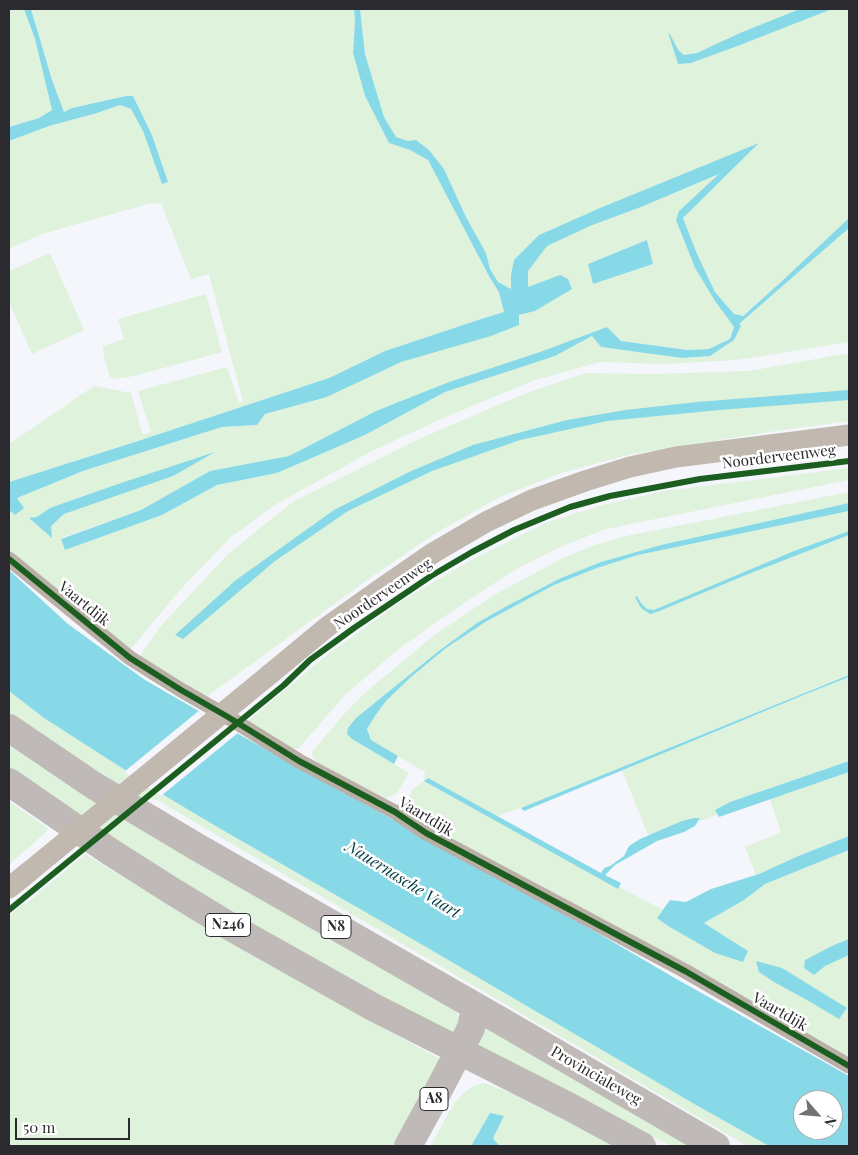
<!DOCTYPE html>
<html>
<head>
<meta charset="utf-8">
<style>
  body { margin:0 }
  #map { position:relative; width:858px; height:1155px; overflow:hidden; background:#f5f6fb; font-family:"Playfair Display",serif }
  canvas { display:block }
  .frame { position:absolute; inset:0; border:10px solid #2b2b2f; pointer-events:none }
  .north { position:absolute; left:793px; top:1090px; width:50px; height:50px; box-sizing:border-box; background:#fff; border:1px solid #aaaaac; border-radius:50%; rotate:117deg; font-size:14px; font-weight:700; line-height:20px; text-align:center; color:#2b2b2f }
  .north::after { content:''; display:block; margin:auto; width:18px; height:22px; background:#727276; clip-path:polygon(50% 0,100% 100%,50% 72%,0 100%) }
  .scale { position:absolute; left:15px; top:1118px; width:115px; height:22px; box-sizing:border-box; border:2px solid #2b2b2f; border-top:0; padding-left:6px; font-size:15px; line-height:18px; white-space:nowrap; color:#2b2b2f; -webkit-text-stroke:4px #fff; paint-order:stroke }
</style>
</head>
<body>
<div id="map">
<canvas width="858" height="1155"></canvas>
<div class="frame"></div>
<div class="north">N</div>
<div class="scale">50 m</div>
</div>
<script>
const g = document.querySelector('canvas').getContext('2d');
g.lineJoin = 'round';
function fillPath(path, color) { g.fillStyle = color; g.fill(path, 'evenodd'); }
const shape = rows => new Path2D(rows.map(r => 'M' + r).join(''));
function trace(path, color, width, dash) { g.strokeStyle = color; g.lineWidth = width; g.lineCap = dash ? 'butt' : 'round'; g.setLineDash(dash || []); g.stroke(path); }
function label(font, color, halo, rows, align = 'center') {
  g.font = font + ' "Playfair Display",serif'; g.lineWidth = 5; g.setLineDash([]); g.textBaseline = 'middle'; g.strokeStyle = halo; g.fillStyle = color; for (const [text, x, y, turn = 0] of rows) {
    g.save(); g.translate(x, y); g.rotate((+turn || 0) * Math.PI / 180); g.textAlign = isNaN(turn) ? turn : align; if (halo) g.strokeText(text, 0, 0); g.fillText(text, 0, 0); g.restore();
  }
}
fillPath(shape([
  [9,9,24,9,35,39,52,110,39,118,9,127],
  [31,9,354,9,355,22,353,53,365,96,389,143,410,150,428,160,490,278,499,292,504,312,481,319,385,351,329,378,138,441,9,482,9,444,94,386,131,393,143,435,151,432,138,391,227,367,239,403,243,402,209,274,191,279,161,203,148,204,42,234,9,249,9,141,49,126,97,113,120,105,131,109,143,131,162,184,168,182,152,135,133,96,126,96,72,108,64,112,52,80],
  [360,9,849,9,849,218,782,281,742,316,734,314,715,292,697,254,683,218,758,144,600,208,539,235,511,275,511,290,498,282,490,269,486,253,466,217,444,169,429,150,408,141,396,137,384,117,365,54],
  [721,173,679,211,676,220,695,268,715,301,734,327,730,340,709,349,687,350,621,341,607,327,540,352,449,382,376,411,289,456,210,471,141,510,61,538,65,550,162,515,217,485,277,473,365,435,445,392,555,356,592,336,601,347,682,358,710,356,734,340,739,324,849,228,849,342,737,360,665,364,600,362,532,381,439,420,372,451,273,506,230,538,180,590,130,650,61,595,9,551,9,510,15,515,17,498,83,471,222,427,257,425,265,414,327,397,401,362,519,315,535,311,528,287,527,271,547,246,590,226,641,207],
  [647,240,653,264,593,284,588,264],
  [50,253,84,330,32,354,9,302,9,271],
  [206,294,222,352,134,376,116,379,110,377,104,357,103,346,124,339,118,319],
  [844,354,849,355,849,421,776,431,632,454,561,473,500,497,436,533,370,578,206,697,139,658,159,628,228,554,294,501,419,439,524,394,586,373,653,374,749,371],
  [849,468,849,480,606,529,565,545,518,568,464,603,401,647,345,695,298,749,291,748,248,721,328,654,405,599,473,559,550,521,603,505,664,491],
  [849,492,849,503,661,545,601,562,561,578,505,607,477,623,440,650,356,718,348,728,352,739,409,773,397,793,390,797,386,798,327,769,318,764,313,757,312,752,317,746,345,713,367,691,436,634,494,595,565,557,592,546,621,537],
  [849,511,849,531,794,551,667,606,654,610,647,609,641,603,637,596,641,608,657,612,746,575,849,535,849,675,521,808,497,816,428,778,619,888,619,887,663,910,657,917,668,926,715,953,743,962,748,951,704,923,744,900,765,884,849,850,849,1063,415,818,409,812,405,806,412,790,424,781,425,772,371,740,367,729,375,716,386,701,411,677,446,648,487,621,554,585,597,568,638,555],
  [849,677,849,761,730,802,715,810,718,814,698,822,700,818,694,818,648,835,622,770,806,694],
  [9,691,44,718,167,797,219,828,414,940,696,1105,769,1146,747,1146,157,800,140,797,85,764,9,713],
  [9,744,453,1005,460,1018,459,1038,290,947,192,890,71,812,9,767],
  [849,772,849,836,796,857,756,875,745,847,781,832,770,799],
  [9,801,49,829,9,865],
  [85,854,257,958,440,1059,429,1084,392,1146,9,1146,9,916,23,904,26,904],
  [484,1023,696,1146,670,1146,595,1106,473,1045],
  [484,1083,509,1092,618,1146,500,1146,494,1141,493,1138,490,1113,471,1146,430,1146,455,1102,466,1091,473,1086]
]), '#def2dc');
fillPath(shape([
  [24,9,31,9,52,80,64,112,72,108,126,96,133,96,152,135,168,182,162,184,143,131,131,109,120,105,97,113,49,126,9,141,9,127,39,118,52,110,35,39],
  [354,9,360,9,365,54,384,117,396,137,408,141,416,140,429,150,444,169,466,217,486,253,490,269,498,282,511,289,511,275,514,260,539,235,600,208,759,143,683,218,697,254,715,292,734,314,743,316,782,281,849,218,849,228,739,324,741,326,734,340,710,356,682,358,601,347,592,336,555,356,445,392,365,435,277,473,217,485,162,515,65,550,61,539,141,510,210,471,289,456,376,411,449,382,540,352,607,327,621,341,687,350,709,349,730,339,734,327,715,301,695,268,676,220,679,211,719,174,641,207,590,226,547,246,528,271,528,287,560,275,568,279,572,289,535,311,519,315,519,325,491,336,401,362,327,397,265,414,257,425,222,427,83,471,17,498,24,508,15,515,9,510,9,482,138,441,329,378,385,351,481,319,504,312,499,292,490,278,428,160,410,150,389,143,365,96,353,53,355,22],
  [800,9,832,9,740,45,691,63,678,64,668,32,671,36,678,50,684,55,697,53,740,33],
  [647,240,653,264,593,284,588,264],
  [849,390,849,400,719,410,607,421,520,440,432,471,348,511,275,561,183,639,175,635,236,580,334,510,409,472,473,445,567,420,626,410,697,402],
  [215,452,173,476,64,514,51,526,52,538,29,518,37,517,50,508,118,484],
  [849,503,849,511,638,555,597,568,554,585,487,621,446,648,411,677,386,701,375,716,367,729,371,740,398,756,394,764,352,739,347,734,348,728,356,718,440,650,477,623,505,607,561,578,601,562,661,545],
  [849,531,849,535,746,575,657,612,650,614,641,608,635,597,637,596,641,603,647,609,654,610,794,551],
  [9,570,68,624,145,680,242,736,596,932,673,977,849,1076,849,1146,769,1146,696,1105,414,940,219,828,167,797,44,718,9,691],
  [803,1100,833,1100,833,1130,803,1130],
  [849,675,849,677,806,694,524,811,521,808],
  [849,761,849,772,719,817,715,810,730,802],
  [428,778,601,873,604,868,610,866,624,856,629,846,640,839,682,821,694,818,700,818,695,826,684,832,657,841,615,865,605,875,621,883,618,889,424,781],
  [849,836,849,850,765,884,744,900,704,923,748,951,743,962,715,953,668,926,657,918,670,900,686,902,711,889,759,874,796,857],
  [849,939,849,955,825,966,814,975,804,968,805,960,834,945],
  [756,961,782,968,847,1008,839,1019,807,1000,774,982,759,972],
  [490,1113,504,1116,493,1138,495,1141,500,1146,471,1146]
]), '#88d9e7');
fillPath(shape([
  [201,709,239,732,161,796,124,772]
]), '#f5f6fb');
trace(shape([
  [9,559,130,658,181,690,228,717,299,761,395,812,426,833,685,971,849,1066]
]), '#bab0a7', 15);
trace(shape([
  [269,675,327,627,382,588,433,553,486,522,532,500,585,481,630,467,676,457,849,435],
  [9,888,30,871]
]), '#c1b9b0', 21);
trace(shape([
  [9,728,93,785,197,847,501,1021,716,1146],
  [9,782,109,851,172,891,236,930,373,1007,570,1107,642,1146],
  [408,1146,436,1095,471,1028,475,1007]
]), '#bfbab7', 28);
trace(shape([
  [30,871,269,675]
]), '#c1b9b0', 21);
trace(shape([
  [9,559,130,658,181,690,228,717,299,761,395,812,426,833,685,971,849,1066],
  [9,910,284,685,310,660,354,628,431,576,472,552,514,530,570,507,610,496,700,479,849,461]
]), '#1b5e20', 6);
for (const [x, y, w] of [
  [228,925,45],
  [336,927,30],
  [434,1099,28]
]) { const box = new Path2D(); box.roundRect(x - w / 2, y - 11.5, w, 23, 4); g.fillStyle = '#fff'; g.fill(box); trace(box, '#2b2b2f', 1); }
label('bold 14px', '#2b2b2f', null, [
  ["N246",228,925],
  ["N8",336,927],
  ["A8",434,1099]
]);
label('15px', '#2b2b2f', '#fff', [
  ["Noorderveenweg",779,457,-7],
  ["Noorderveenweg",383,594,-34],
  ["Vaartdijk",84,604,39],
  ["Vaartdijk",426,817,31],
  ["Vaartdijk",780,1012,30],
  ["Provincialeweg",596,1076,30]
]);
label('italic 16px', '#023b43', '#fff', [
  ["Nauernasche Vaart",403,880,32]
]);
</script>
</body>
</html>
